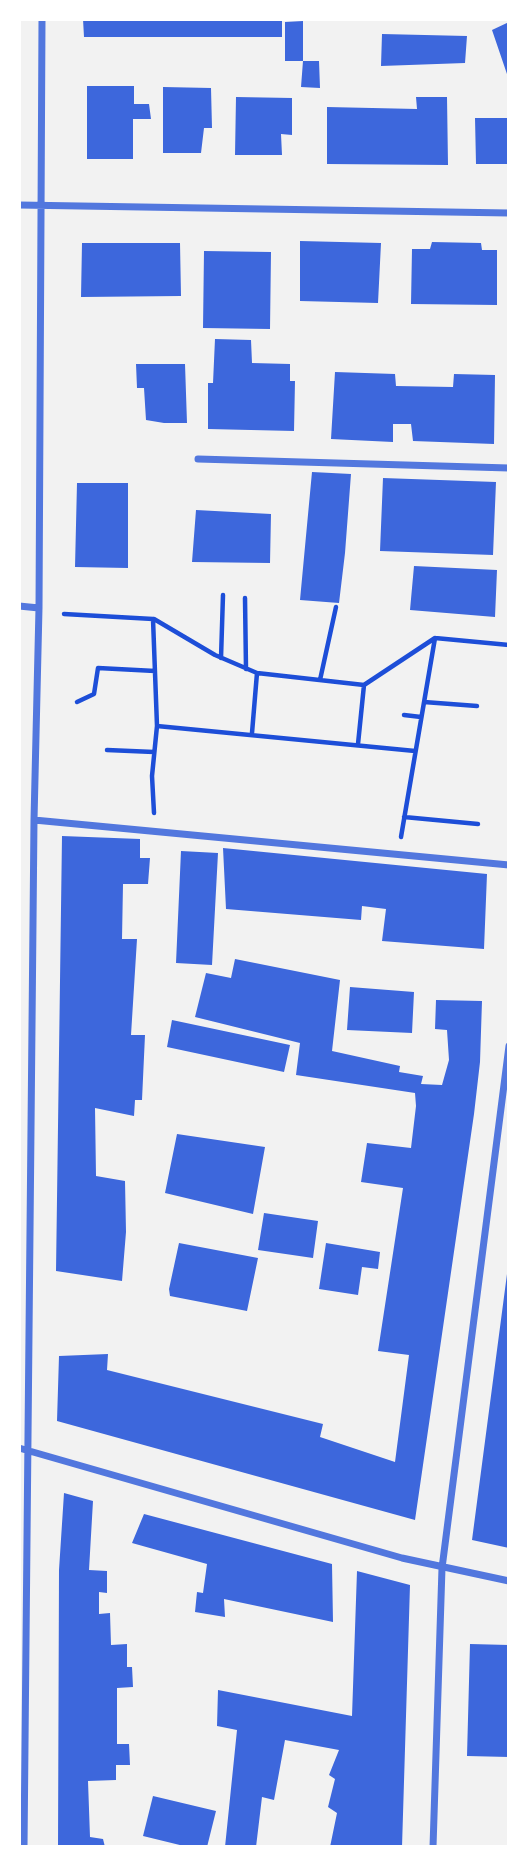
<!DOCTYPE html>
<html>
<head>
<meta charset="utf-8">
<style>
  body { margin:0 }
  #map { position:relative; width:528px; height:1866px; overflow:hidden; background:#f2f2f2; font-family:Literata,serif }
  canvas { display:block }
  .frame { position:absolute; inset:0; border:21px solid #fff; pointer-events:none }
</style>
</head>
<body>
<div id="map">
<canvas width="528" height="1866"></canvas>
<div class="frame"></div>
</div>
<script>
const g = document.querySelector('canvas').getContext('2d');
g.lineJoin = 'round';
function fillPath(path, color) { g.fillStyle = color; g.fill(path, 'evenodd'); }
const shape = rows => new Path2D(rows.map(r => 'M' + r).join(''));
function trace(path, color, width, dash) { g.strokeStyle = color; g.lineWidth = width; g.lineCap = dash ? 'butt' : 'round'; g.setLineDash(dash || []); g.stroke(path); }
fillPath(shape([
  [83,19,282,19,282,37,84,37],
  [303,21,303,61,285,61,285,22],
  [509,22,509,76,508,77,492,30],
  [382,34,467,36,465,63,381,66],
  [303,61,319,61,320,88,301,87],
  [87,86,134,86,134,104,149,104,151,119,133,119,133,159,87,159],
  [163,87,211,88,212,128,204,128,201,153,163,153],
  [236,97,292,98,292,135,281,134,282,155,235,155],
  [416,97,447,97,448,165,327,164,327,107,417,109],
  [475,118,509,118,509,164,476,164],
  [300,241,381,243,378,303,300,301],
  [432,242,481,243,482,250,497,250,497,305,411,304,412,249,430,249],
  [82,243,180,243,181,296,81,297],
  [204,251,271,252,270,329,203,328],
  [215,339,251,340,252,363,290,364,290,381,295,381,294,431,208,429,208,383,213,383],
  [136,364,185,364,187,423,164,423,146,420,144,388,137,388],
  [335,372,395,374,396,386,453,387,454,374,495,375,494,444,413,441,411,424,393,424,393,442,331,439],
  [312,472,351,474,345,553,339,603,300,600],
  [383,478,496,482,493,555,380,551],
  [77,483,128,483,128,568,75,567],
  [196,510,271,514,270,563,192,562],
  [414,566,497,570,495,617,410,610],
  [62,836,140,839,140,858,150,858,148,884,123,884,122,939,137,939,131,1035,145,1035,142,1100,135,1100,134,1116,95,1108,96,1176,125,1181,126,1232,122,1281,56,1271],
  [223,848,487,874,484,949,382,941,386,909,362,906,361,920,226,909],
  [181,851,218,853,212,965,176,963],
  [235,959,340,980,332,1051,400,1066,399,1072,423,1076,421,1084,442,1085,449,1060,447,1030,435,1029,436,1000,482,1001,480,1062,474,1114,415,1520,57,1421,59,1356,108,1354,107,1370,323,1424,320,1437,395,1462,409,1355,378,1351,403,1188,361,1182,367,1143,411,1148,416,1106,415,1093,296,1075,300,1043,195,1017,206,973,231,978],
  [350,987,414,992,412,1033,347,1030],
  [172,1020,290,1045,284,1072,167,1047],
  [177,1134,265,1147,253,1214,165,1193],
  [264,1213,318,1221,313,1258,258,1250],
  [179,1243,258,1258,247,1311,170,1296,169,1289],
  [326,1243,380,1252,378,1269,362,1267,358,1295,319,1289],
  [507,1274,509,1275,509,1548,472,1540],
  [64,1493,93,1501,89,1570,107,1571,107,1593,99,1592,99,1614,110,1613,111,1645,127,1644,127,1667,132,1667,133,1687,117,1688,117,1744,129,1744,130,1765,116,1765,116,1780,88,1781,90,1837,103,1839,105,1847,58,1847,59,1570],
  [144,1514,332,1564,333,1622,224,1599,225,1617,195,1612,197,1592,203,1593,207,1564,132,1543],
  [357,1571,410,1585,402,1847,330,1847,337,1813,328,1807,335,1779,329,1775,339,1750,285,1740,274,1800,262,1797,256,1847,225,1847,237,1730,217,1726,218,1690,352,1716],
  [470,1644,509,1645,509,1757,467,1756],
  [153,1796,216,1811,207,1847,188,1847,143,1836]
]), '#3d67dc');
trace(shape([
  [245,598,246,669],
  [64,614,153,619,157,726,152,776,154,813],
  [154,619,215,655,257,673],
  [221,658,223,595],
  [320,680,336,607],
  [364,685,435,638,509,645],
  [77,702,94,694,98,668,155,671],
  [424,702,477,706],
  [404,715,421,717],
  [157,726,415,751],
  [252,733,257,673,364,685,358,744],
  [107,750,154,752],
  [404,817,478,824],
  [401,837,435,638]
]), '#1d4ed8', 4.5);
trace(shape([
  [19,205,509,213],
  [198,459,509,468],
  [19,606,39,608],
  [34,820,509,865],
  [19,1448,402,1558,509,1581],
  [24,1847,34,820,39,608,42,19],
  [433,1847,442,1568,509,1046]
]), '#5277de', 7);
</script>
</body>
</html>
